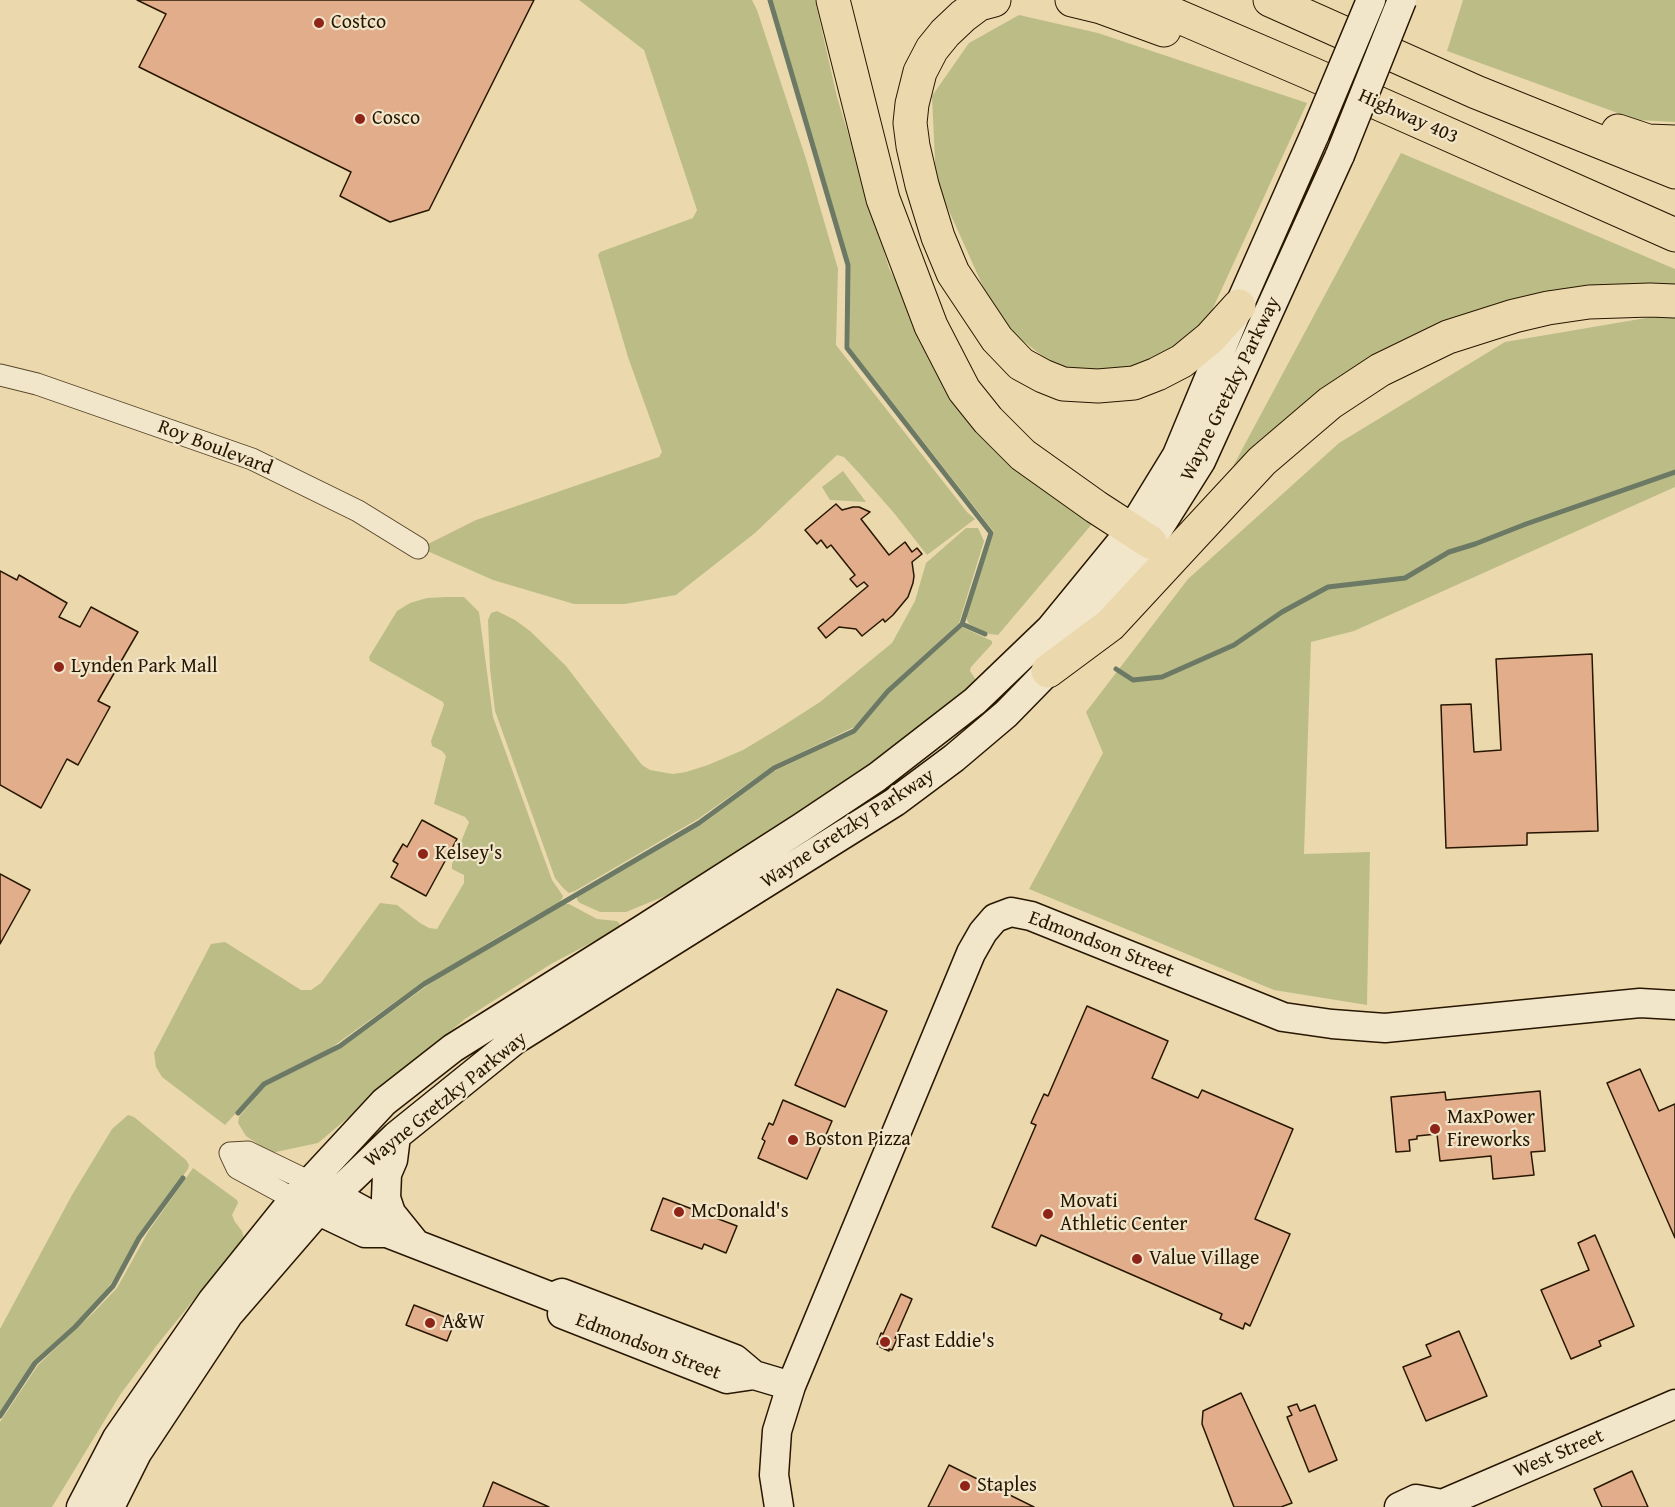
<!DOCTYPE html>
<html>
<head>
<meta charset="utf-8">
<style>
  body { margin:0 }
  canvas { display:block; background:#ebd8ad }
</style>
</head>
<body>
<canvas width="1675" height="1507"></canvas>
<script>
const g = document.querySelector('canvas').getContext('2d');
g.lineJoin = 'round';
function fillPath(path, color) { g.fillStyle = color; g.fill(path, 'evenodd'); }
const shape = rows => new Path2D(rows.map(r => 'M' + r).join(''));
function trace(path, color, width, dash) { g.strokeStyle = color; g.lineWidth = width; g.lineCap = dash ? 'butt' : 'round'; g.setLineDash(dash || []); g.stroke(path); }
function label(font, color, halo, rows, align = 'center') {
  g.font = font + ' "Gentium Book Plus",serif'; g.lineWidth = 4.5; g.setLineDash([]); g.textBaseline = 'middle'; g.strokeStyle = halo; g.fillStyle = color; for (const [text, x, y, turn = 0] of rows) {
    g.save(); g.translate(x, y); g.rotate((+turn || 0) * Math.PI / 180); g.textAlign = isNaN(turn) ? turn : align; if (halo) g.strokeText(text, 0, 0); g.fillText(text, 0, 0); g.restore();
  }
}
fillPath(shape([
  [579,0,752,0,757,10,806,159,838,269,836,345,967,512,975,519,927,555,894,513,858,472,844,457,837,455,755,533,676,595,625,604,574,604,493,580,425,550,426,545,476,520,659,457,662,452,628,357,598,255,600,252,693,218,697,210,644,50],
  [772,0,815,0,837,97,889,268,947,385,1092,524,998,635,990,634,969,624,967,620,967,614,994,532,850,348,850,266],
  [1463,0,1675,0,1675,122,1637,120,1447,51],
  [1019,15,1098,33,1307,103,1208,319,1175,353,1105,376,1054,365,999,322,936,182,932,96,969,43],
  [1401,153,1675,269,1675,293,1417,342,1315,393,1223,485],
  [1675,313,1675,487,1354,631,1311,642,1304,854,1370,852,1367,1005,1274,990,1029,889,1103,753,1086,712,1188,579,1339,443,1505,342],
  [843,471,866,502,830,500,822,487],
  [966,528,978,528,984,541,959,623,888,688,854,727,773,766,698,819,575,891,569,893,563,888,555,878,495,711,490,669,488,620,491,613,497,611,515,620,530,631,566,666,642,765,650,770,673,774,686,772,708,765,743,750,778,729,820,702,892,643,915,601,926,563],
  [447,597,464,597,479,612,493,717,552,880,563,896,562,899,558,903,503,934,409,992,328,1050,263,1083,225,1125,162,1077,156,1067,154,1053,211,944,225,942,301,990,311,990,321,983,380,903,397,905,420,923,429,928,437,929,464,883,464,875,452,869,452,864,469,822,465,817,434,804,446,756,442,751,432,746,431,741,444,705,443,702,370,661,369,657,397,611,410,603,427,598],
  [962,627,992,641,992,644,971,667,970,671,978,683,870,770,682,889,626,912,600,912,580,903,577,900,577,897,702,824,772,772,855,733,890,692],
  [564,904,569,904,597,919,617,921,620,924,619,928,551,964,465,1019,318,1143,271,1153,246,1136,238,1123,239,1117,265,1086,341,1048,428,985,477,954],
  [128,1115,134,1117,186,1160,189,1165,188,1169,142,1231,110,1285,74,1326,33,1362,0,1414,0,1329,72,1195,112,1129],
  [193,1168,237,1200,238,1203,232,1215,235,1222,242,1231,244,1238,157,1345,120,1395,52,1507,0,1507,0,1422,38,1365,93,1313,117,1288,148,1232]
]), '#bcbd86');
trace(shape([
  [962,624,985,634],
  [1116,669,1133,680,1162,677,1234,645,1282,612,1328,587,1405,578,1449,552,1475,544,1526,524,1675,472],
  [238,1113,264,1084,340,1046,424,984,699,823,774,768,854,731,888,691,962,624,991,533,847,348,848,265,770,0],
  [0,1416,35,1363,75,1327,113,1286,139,1238,183,1178]
]), '#6b7965', 5);
const building = shape([
  [137,0,534,0,429,210,390,222,340,196,351,172,139,67,166,14,137,0],
  [836,504,842,510,853,507,859,507,870,512,861,519,889,555,905,542,912,552,917,548,922,554,912,562,914,576,913,583,908,597,893,615,885,622,883,619,862,636,856,629,839,627,826,638,818,628,868,586,864,582,857,587,850,579,855,575,831,545,827,548,821,540,817,544,805,530,836,504],
  [0,571,17,580,19,575,67,603,59,617,80,627,91,607,138,632,98,701,110,707,78,765,67,759,41,808,0,785,0,571],
  [1592,654,1598,831,1527,833,1527,845,1446,848,1441,705,1471,704,1474,752,1501,750,1496,659,1592,654],
  [422,820,457,839,426,896,391,877,398,864,393,861,403,844,407,847,422,820],
  [0,874,30,890,0,944,0,874],
  [837,989,887,1011,845,1107,795,1085,837,989],
  [1087,1006,1168,1041,1152,1078,1198,1098,1202,1090,1293,1129,1255,1219,1290,1234,1250,1326,1245,1323,1243,1329,1220,1319,1222,1314,1041,1235,1036,1246,992,1227,1036,1125,1031,1123,1044,1094,1048,1096,1087,1006],
  [1640,1069,1659,1111,1675,1104,1675,1238,1607,1083,1640,1069],
  [1540,1091,1545,1151,1531,1152,1534,1175,1493,1179,1491,1156,1440,1161,1437,1134,1417,1136,1417,1139,1409,1140,1410,1151,1396,1152,1391,1097,1445,1092,1446,1100,1540,1091],
  [783,1100,832,1121,807,1179,758,1158,765,1141,762,1139,769,1123,773,1125,783,1100],
  [663,1198,737,1226,726,1253,704,1244,702,1249,651,1230,663,1198],
  [1595,1235,1634,1326,1599,1341,1601,1346,1571,1359,1541,1290,1589,1270,1578,1243,1595,1235],
  [901,1294,912,1299,895,1338,897,1339,892,1350,889,1349,889,1351,880,1347,881,1345,877,1344,881,1333,883,1334,901,1294],
  [414,1305,455,1321,447,1341,406,1325,414,1305],
  [1459,1331,1487,1396,1426,1421,1403,1367,1431,1356,1426,1345,1459,1331],
  [1241,1393,1292,1503,1281,1507,1234,1507,1202,1424,1203,1411,1241,1393],
  [1297,1404,1300,1411,1315,1405,1337,1460,1309,1472,1287,1417,1292,1415,1288,1407,1297,1404],
  [949,1465,1034,1507,928,1507,949,1465],
  [1632,1471,1648,1507,1602,1507,1594,1489,1632,1471],
  [493,1482,549,1507,483,1507,493,1482]
]);
fillPath(building, '#e1ad8b');
trace(building, '#281700', 1.5);
const street = shape([
  [0,375,37,384,252,459,358,511,418,548],
  [294,1199,237,1168,230,1153,248,1152,310,1182]
]);
const secondary = shape([
  [396,1136,393,1160,387,1174,386,1198,391,1213,416,1244],
  [318,1186,375,1217,387,1233],
  [302,1203,365,1233,387,1233,552,1297,562,1293,735,1359,754,1375,791,1386],
  [562,1314,727,1379,754,1375],
  [81,1507,117,1438,212,1301,294,1199,384,1102,453,1048,643,929,802,827,877,777,975,701,1050,629,1131,530,1177,455,1239,306,1315,134],
  [110,1507,137,1453,229,1314,318,1211,396,1136,515,1040,895,802,954,758,1006,714,1048,671,1084,628,1150,542,1201,461,1340,155],
  [779,1507,774,1475,777,1431,791,1386,971,953,983,932,995,918,1011,912,1031,916,1283,1017,1332,1024,1385,1028,1640,1003,1675,1005],
  [1399,1507,1416,1499,1442,1504],
  [1440,1507,1442,1504,1675,1404]
]);
const highway = shape([
  [833,0,883,199,931,326,964,390,988,420,1023,455,1096,507,1150,542],
  [994,0,979,4,963,16,945,33,932,49,920,72,912,104,910,123,913,146,922,185,938,237,953,273,997,339,1021,364,1043,376,1063,384,1098,386,1134,383,1157,374,1182,361,1210,338,1239,306],
  [1072,0,1101,7,1164,30],
  [1140,0,1310,73,1675,235],
  [1270,0,1476,92,1675,172],
  [1618,131,1648,141,1675,142],
  [1048,671,1110,625,1262,461,1330,403,1380,370,1448,337,1514,316,1548,308,1589,302,1650,300,1675,301]
]);
trace(street, '#59472b', 23);
trace(secondary, '#281700', 31);
trace(highway, '#281700', 35);
trace(street, '#f2e6ca', 21);
trace(secondary, '#f2e6ca', 28);
trace(highway, '#ebd8ad', 33);
const secondaryBridge = shape([
  [1315,134,1371,0],
  [1340,155,1402,0]
]);
trace(secondaryBridge, '#281700', 31, []);
trace(secondaryBridge, '#f2e6ca', 28);
for (const [x, y, r, color] of [
  [319,23,6,"#8f2418"],
  [360,119,6,"#8f2418"],
  [59,667,6,"#8f2418"],
  [423,854,6,"#8f2418"],
  [1435,1129,6,"#8f2418"],
  [793,1140,6,"#8f2418"],
  [679,1212,6,"#8f2418"],
  [1048,1214,6,"#8f2418"],
  [1137,1259,6,"#8f2418"],
  [430,1323,6,"#8f2418"],
  [885,1342,6,"#8f2418"],
  [965,1486,6,"#8f2418"]
]) { const dot = new Path2D(); dot.arc(x, y, r, 0, 2 * Math.PI); g.fillStyle = color; g.fill(dot); trace(dot, '#f2e6ca', 2); }
label('20px', '#281700', '#f2e6ca', [
  ["Costco",331,23],
  ["Cosco",372,119],
  ["Lynden Park Mall",71,667],
  ["Kelsey's",435,854],
  ["MaxPower",1447,1118],
  ["Fireworks",1447,1141],
  ["Boston Pizza",805,1140],
  ["Movati",1060,1202],
  ["Athletic Center",1060,1225],
  ["McDonald's",691,1212],
  ["Value Village",1149,1259],
  ["A&W",442,1323],
  ["Fast Eddie's",897,1342],
  ["Staples",977,1486]
], 'left');
label('20px', '#281700', '#f2e6ca', [
  ["Highway 403",1408,117,24],
  ["Wayne Gretzky Parkway",1231,389,-64],
  ["Roy Boulevard",215,448,21],
  ["Wayne Gretzky Parkway",848,829,-33],
  ["Edmondson Street",1101,945,21],
  ["Wayne Gretzky Parkway",446,1100,-39],
  ["Edmondson Street",648,1347,21],
  ["West Street",1559,1454,-23]
]);
</script>
</body>
</html>
